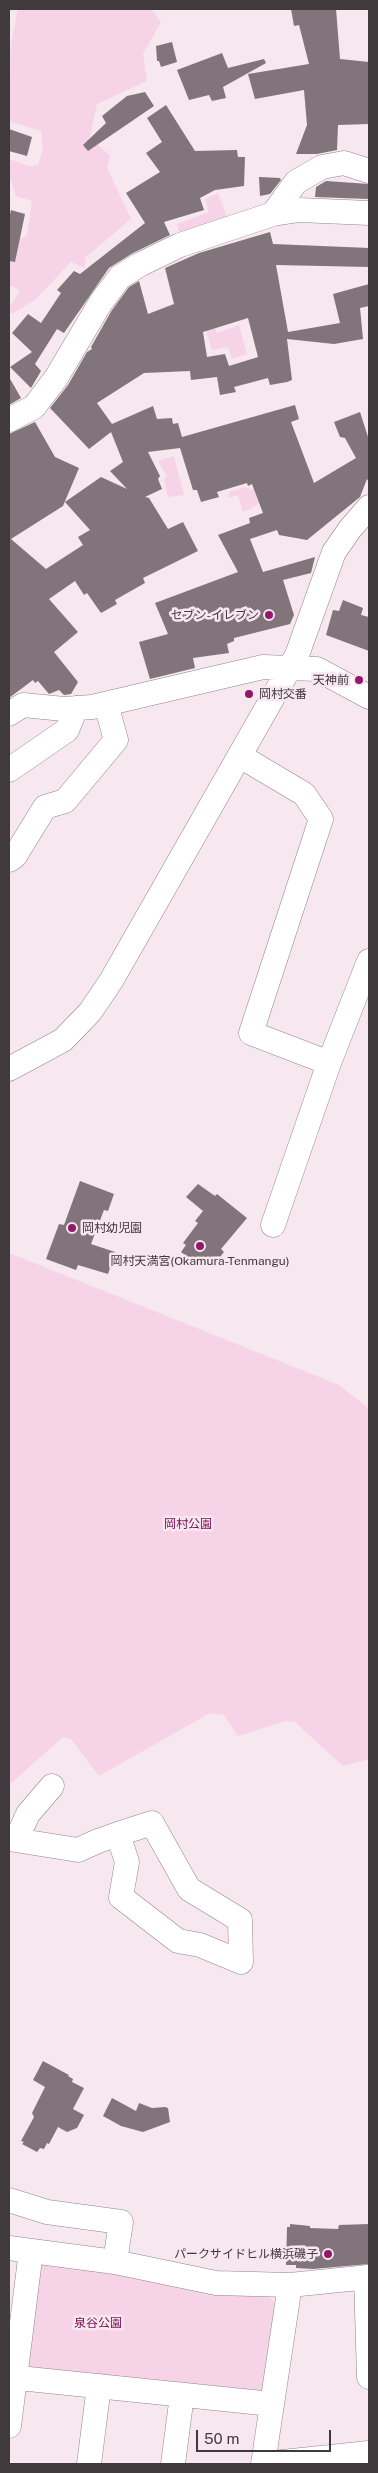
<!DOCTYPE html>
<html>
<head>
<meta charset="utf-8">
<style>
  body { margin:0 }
  #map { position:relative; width:378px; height:2473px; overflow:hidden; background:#f7e7ef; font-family:"Public Sans",sans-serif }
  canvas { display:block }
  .frame { position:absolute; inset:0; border:10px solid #403a3d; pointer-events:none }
  .scale { position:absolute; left:196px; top:2430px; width:135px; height:22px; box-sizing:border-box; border:2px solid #403a3d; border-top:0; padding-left:6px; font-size:15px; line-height:18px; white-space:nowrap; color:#403a3d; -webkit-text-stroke:4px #f7e7ef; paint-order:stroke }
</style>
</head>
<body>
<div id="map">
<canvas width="378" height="2473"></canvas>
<div class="frame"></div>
<div class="scale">50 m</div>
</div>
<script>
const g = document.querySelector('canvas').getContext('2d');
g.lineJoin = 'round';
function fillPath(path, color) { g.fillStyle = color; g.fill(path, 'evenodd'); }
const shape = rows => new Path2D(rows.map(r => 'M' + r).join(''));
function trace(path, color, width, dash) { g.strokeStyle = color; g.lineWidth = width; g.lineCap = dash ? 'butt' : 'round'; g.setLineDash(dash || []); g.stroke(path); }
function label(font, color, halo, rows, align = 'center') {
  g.font = font + ' "Public Sans","Noto Sans JP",sans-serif'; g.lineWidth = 5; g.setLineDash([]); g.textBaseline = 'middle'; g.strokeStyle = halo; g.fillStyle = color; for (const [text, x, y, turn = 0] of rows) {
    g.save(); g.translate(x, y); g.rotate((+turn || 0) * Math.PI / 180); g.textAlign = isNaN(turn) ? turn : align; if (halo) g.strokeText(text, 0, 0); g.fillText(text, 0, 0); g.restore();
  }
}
fillPath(shape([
  [18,9,151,9,161,22,143,54,147,81,97,104,90,137,110,156,107,168,131,219,85,258,85,268,71,262,35,300,12,314,9,309,20,290,9,285,9,246,27,235,32,201,16,196,9,174,9,159,29,166,38,165,43,148,41,131,9,121,11,44],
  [218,193,229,222,190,234,179,233,177,224,209,212,205,199],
  [214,325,217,333,239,325,247,354,232,359,228,347,212,350,205,327],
  [174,456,184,495,168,497,164,479,167,476,158,461],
  [270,482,277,495,243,512,238,495,228,498,229,492,245,487,252,490],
  [9,1253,339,1385,369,1409,369,1759,343,1766,295,1722,286,1721,238,1736,224,1715,210,1713,99,1776,71,1739,63,1737,9,1785],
  [45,2260,265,2293,277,2304,264,2391,256,2397,21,2368,36,2267]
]), '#f6d3e6');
fillPath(shape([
  [291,9,336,9,340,59,369,62,369,124,338,125,337,150,317,154,296,154,307,125,304,90,255,99,248,74,309,64,299,25,294,26],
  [172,42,177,62,161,67,159,61,157,61,156,46],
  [222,53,228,68,264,59,266,63,223,87,226,98,212,101,209,95,189,100,177,70],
  [145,92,154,106,88,151,83,145,106,123,102,116,127,96],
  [166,105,195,151,237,150,238,157,245,157,244,186,215,190,200,198,204,210,164,222,170,235,133,253,109,268,64,333,57,329,35,364,41,371,31,388,10,367,32,352,12,333,28,314,41,323,61,293,57,290,74,271,80,274,145,223,126,193,160,172,146,153,162,142,147,118],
  [9,129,32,137,27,156,9,151],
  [259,177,280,178,281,180,270,194,260,196],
  [326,181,369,184,369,199,315,197,316,187],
  [11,210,25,214,15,262,9,261,9,218],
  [270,232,273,244,369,248,369,267,276,265,288,332,340,323,333,294,369,284,369,306,360,308,363,339,334,344,287,339,292,380,287,382,270,385,268,378,234,387,236,392,220,395,217,377,191,380,190,371,144,373,97,403,112,424,153,406,157,419,172,418,173,424,178,423,182,437,295,405,299,419,291,422,314,483,356,458,345,438,340,437,334,422,360,412,369,440,369,482,367,479,360,497,307,540,279,535,277,530,250,539,263,572,315,557,311,573,283,580,294,615,290,624,234,638,234,641,227,644,229,653,193,658,195,668,150,679,139,642,168,634,155,603,238,572,218,535,250,523,249,518,263,513,252,484,248,486,247,483,217,492,219,497,201,502,197,490,193,490,180,448,148,452,160,476,158,479,162,489,145,497,149,498,168,529,183,522,198,551,143,578,145,583,115,600,117,604,101,613,87,593,84,595,75,581,49,599,78,632,54,652,78,682,71,694,64,695,59,690,49,694,38,681,35,683,33,680,9,698,9,434,35,422,55,457,79,468,63,506,11,539,46,569,83,545,78,537,90,530,65,502,101,477,127,489,110,471,123,462,111,432,89,449,50,408,68,385,87,352,92,349,91,347,112,310,129,287,139,281,148,314,174,304,165,268,199,253],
  [248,318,258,357,229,366,225,354,207,357,203,332],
  [9,377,21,398,9,405],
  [343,600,363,608,361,615,369,617,369,651,326,635,333,610,339,611],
  [80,1181,114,1194,108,1211,104,1210,91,1244,115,1252,108,1274,78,1265,76,1270,46,1259,59,1224,64,1225],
  [198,1184,215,1196,217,1194,247,1218,221,1249,224,1252,214,1265,205,1259,199,1266,181,1252,186,1245,183,1243,198,1223,195,1221,203,1211,186,1197],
  [43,2061,69,2075,68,2076,73,2079,72,2082,84,2088,73,2109,84,2115,77,2128,67,2132,58,2127,49,2144,47,2143,44,2149,40,2148,37,2152,22,2144,24,2142,21,2141,34,2117,32,2113,45,2087,33,2080],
  [112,2098,136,2111,139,2103,152,2108,165,2107,168,2108,170,2122,143,2132,121,2126,103,2116],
  [290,2224,310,2226,310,2228,338,2229,339,2225,369,2224,369,2264,313,2269,296,2268,296,2265,286,2265,287,2227,290,2227]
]), '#81747b');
const minor = shape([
  [273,214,296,182,322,167,344,163,369,171],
  [9,420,34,407,56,378,101,302,120,277,139,265,180,245,273,214,299,210,369,213],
  [9,714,23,705,64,709,92,707,263,667,317,669,369,697],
  [240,756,304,794,321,819,251,1033,329,1063,369,961],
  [9,770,67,730,76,708],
  [9,860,15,856,45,807,65,801,116,740,106,704],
  [9,1069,63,1040,90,1012,111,981,297,655,334,552,350,529,369,507],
  [273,1225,329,1063],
  [9,1839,78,1850,98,1841,118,1834,152,1823,189,1889,240,1920,241,1962,200,1945,178,1941,121,1897,127,1862,118,1834],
  [16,1840,28,1814,52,1786],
  [9,2200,47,2212,121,2222,115,2262],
  [9,2248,115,2262,216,2283,290,2285,369,2277],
  [366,2277,369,2377],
  [9,2377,272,2404],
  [9,2426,31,2251],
  [89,2464,99,2386],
  [173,2464,182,2395],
  [263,2464,290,2285],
  [263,2464,369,2453]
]);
trace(minor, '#92848b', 25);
trace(minor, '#fff', 24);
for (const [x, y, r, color] of [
  [269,615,5,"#96166e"],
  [359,680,5,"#96166e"],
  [249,694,5,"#96166e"],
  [72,1228,5,"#96166e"],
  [200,1246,5,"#96166e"],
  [328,2254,5,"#96166e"]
]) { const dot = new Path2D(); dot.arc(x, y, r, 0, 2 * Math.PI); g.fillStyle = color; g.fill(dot); trace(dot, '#f7e7ef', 2); }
label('12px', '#403a3d', '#f7e7ef', [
  ["セブン-イレブン",259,615],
  ["天神前",349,680],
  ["岡村交番",259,694,"left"],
  ["岡村幼児園",82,1228,"left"],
  ["岡村天満宮(Okamura-Tenmangu)",200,1261,"center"],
  ["パークサイドヒル横浜磯子",318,2254]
], 'right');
label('12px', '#7b0e59', '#f7e7ef', [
  ["岡村公園",188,1524],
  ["泉谷公園",98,2323]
]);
</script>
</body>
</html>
